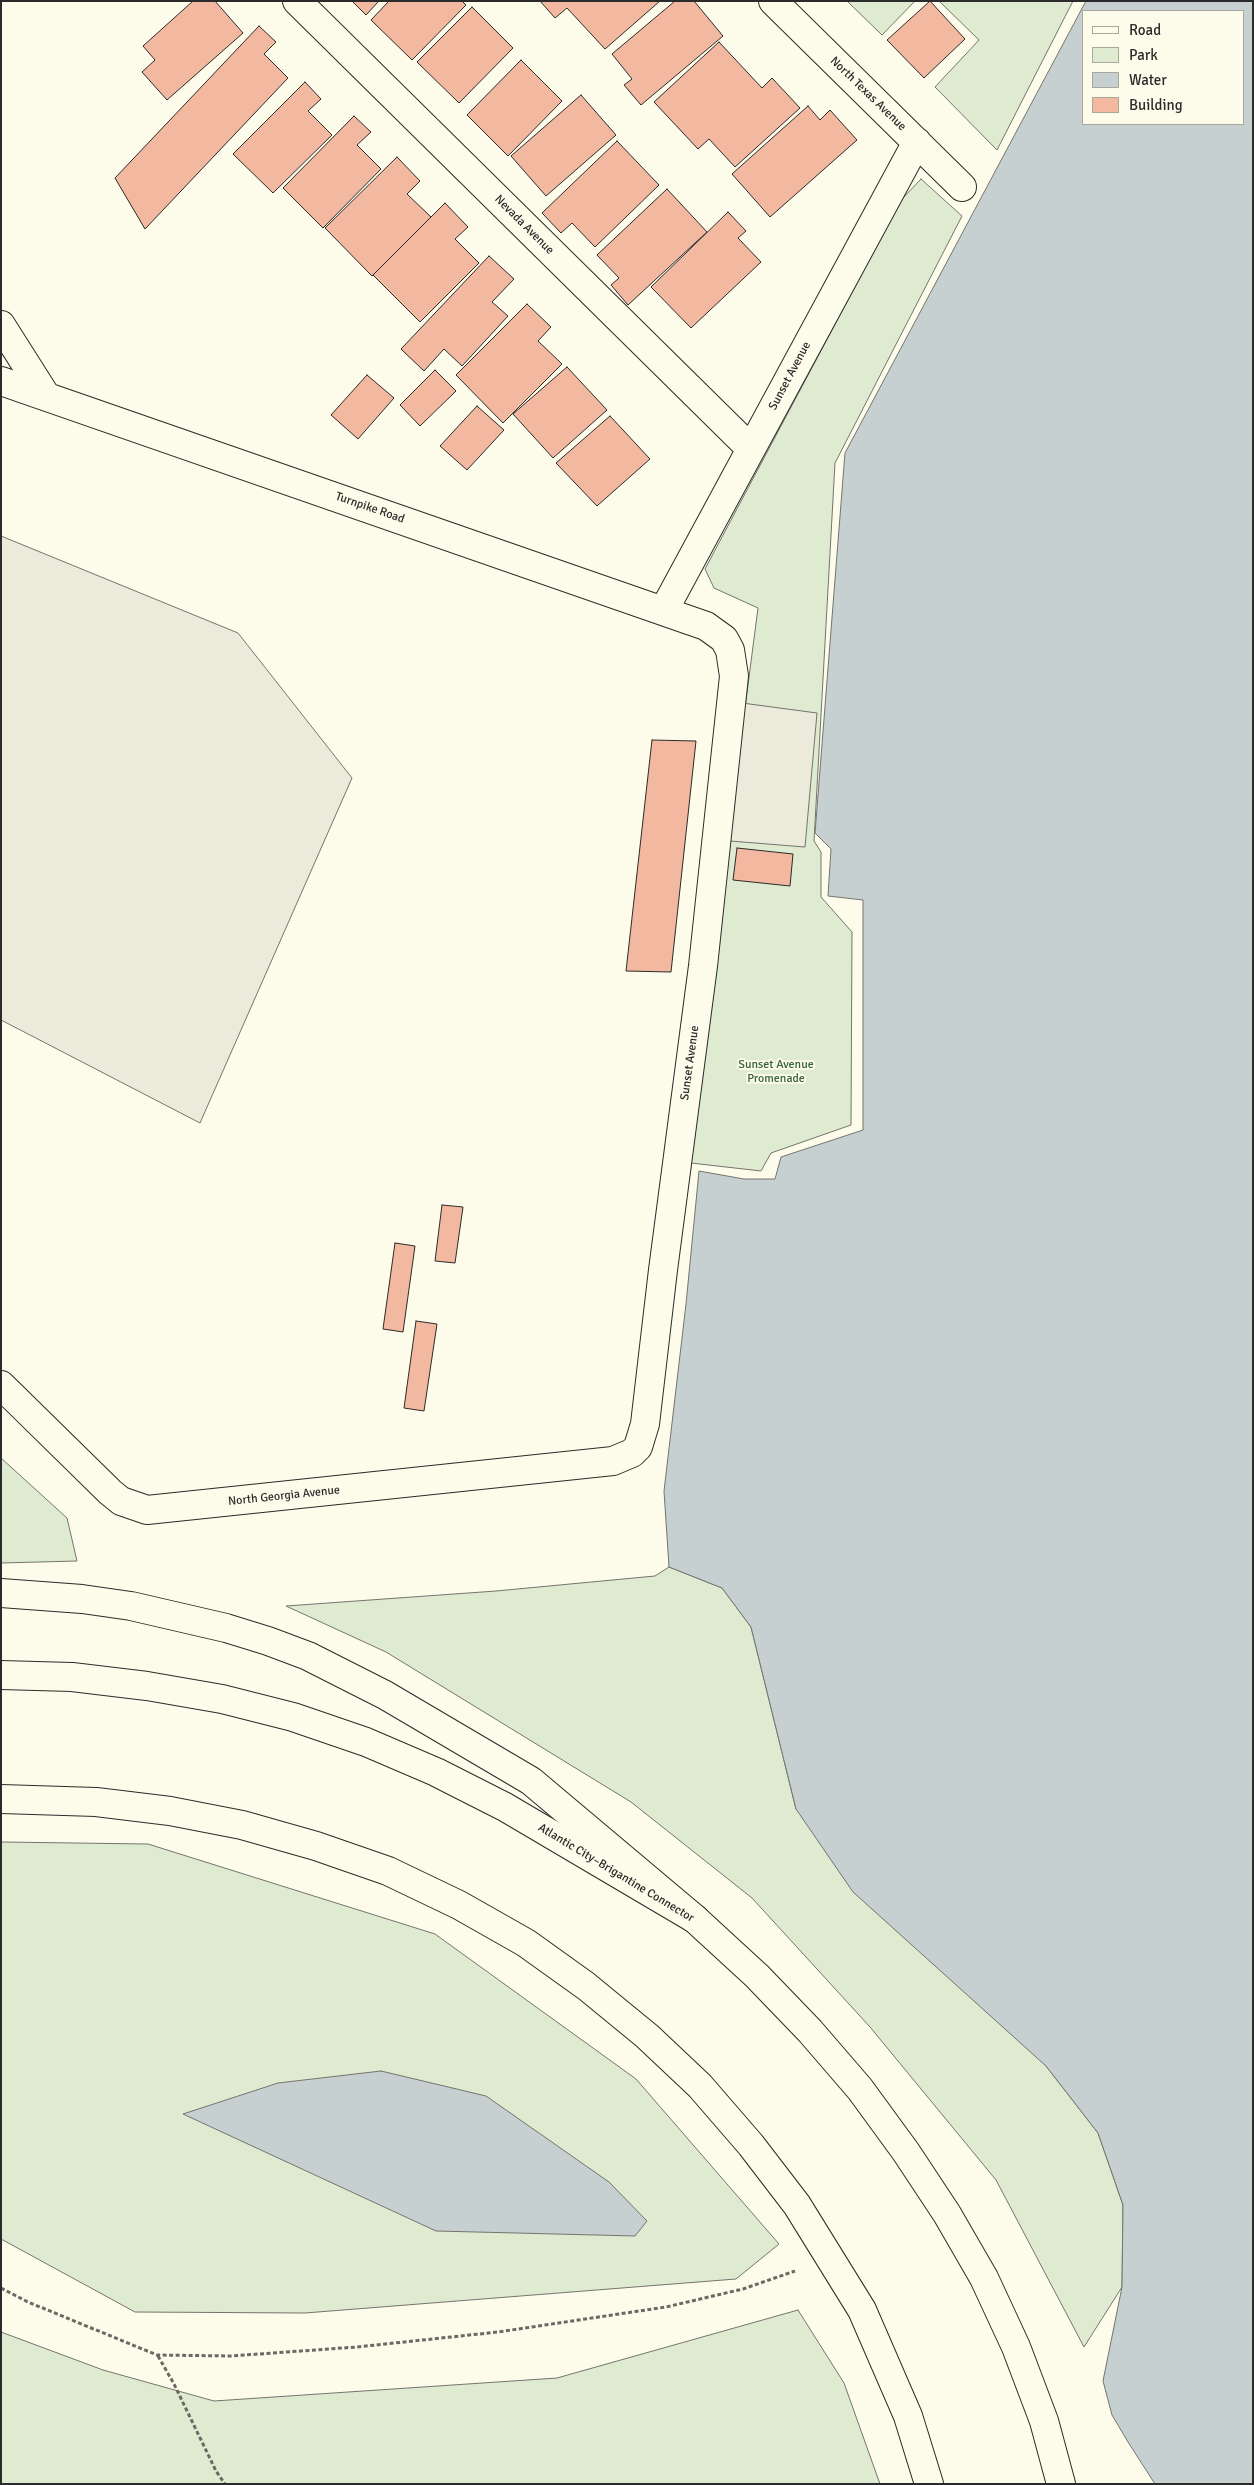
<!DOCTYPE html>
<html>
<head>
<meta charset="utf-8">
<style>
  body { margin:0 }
  #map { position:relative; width:1254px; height:2485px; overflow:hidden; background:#fdfbea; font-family:Signika,sans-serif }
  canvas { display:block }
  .frame { position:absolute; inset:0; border:2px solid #2b2b2b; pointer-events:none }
  .legend { position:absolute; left:1082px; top:10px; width:162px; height:115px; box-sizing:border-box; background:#fdfbea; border:1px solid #a9a89e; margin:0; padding:6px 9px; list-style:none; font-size:15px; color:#2b2b2b }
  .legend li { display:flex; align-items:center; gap:10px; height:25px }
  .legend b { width:25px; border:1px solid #a9a89e }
</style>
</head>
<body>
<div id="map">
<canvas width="1254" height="2485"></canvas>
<div class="frame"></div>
<ul class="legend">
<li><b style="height:6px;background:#fdfbea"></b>Road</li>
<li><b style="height:14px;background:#deebd1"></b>Park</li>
<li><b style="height:14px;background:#c7d0d0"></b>Water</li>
<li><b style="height:14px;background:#f2b8a0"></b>Building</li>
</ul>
</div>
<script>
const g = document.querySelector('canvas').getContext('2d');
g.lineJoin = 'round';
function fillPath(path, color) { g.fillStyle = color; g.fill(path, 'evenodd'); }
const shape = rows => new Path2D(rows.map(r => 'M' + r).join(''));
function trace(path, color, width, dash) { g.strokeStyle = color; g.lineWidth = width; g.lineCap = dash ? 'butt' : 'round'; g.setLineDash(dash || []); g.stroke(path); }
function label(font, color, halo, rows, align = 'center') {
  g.font = font + ' Signika,sans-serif'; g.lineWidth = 4; g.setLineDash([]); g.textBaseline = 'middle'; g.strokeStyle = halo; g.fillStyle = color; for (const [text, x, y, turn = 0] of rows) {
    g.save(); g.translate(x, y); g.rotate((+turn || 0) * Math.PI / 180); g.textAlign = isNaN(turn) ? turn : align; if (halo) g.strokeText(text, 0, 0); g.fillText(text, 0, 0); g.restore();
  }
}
const green = shape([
  [847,1,915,1,882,35,847,1],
  [939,1,1073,1,997,150,935,87,979,40,939,1],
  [921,179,962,216,835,463,814,841,821,852,821,897,852,932,851,1125,771,1153,761,1171,691,1163,723,877,758,608,714,588,705,569,901,200,921,179],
  [1,1458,67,1518,77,1561,1,1563,1,1458],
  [669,1567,722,1588,751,1627,796,1809,1046,2066,1098,2133,1123,2205,1122,2287,1084,2347,996,2180,870,2027,752,1898,631,1802,386,1652,286,1606,496,1591,655,1576,669,1567],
  [1,1842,148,1844,435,1934,636,2079,779,2244,736,2279,305,2313,135,2312,1,2239,1,1842],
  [798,2310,844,2383,880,2484,1,2484,1,2332,103,2370,214,2401,557,2378,798,2310]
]);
fillPath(green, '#deebd1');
trace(green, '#74746e', 1);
const parking = shape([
  [1,536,238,633,352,778,200,1123,1,1020,1,536],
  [742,703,817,713,805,847,730,841,742,703]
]);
fillPath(parking, '#eceadb');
trace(parking, '#74746e', 1);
const water = shape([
  [1086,1,1253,1,1253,2484,1155,2484,1128,2442,1112,2415,1103,2381,1122,2287,1123,2205,1098,2133,1046,2066,853,1892,796,1809,751,1627,722,1588,669,1567,664,1491,686,1304,699,1171,744,1179,775,1179,781,1157,863,1130,863,900,828,896,831,849,815,833,845,453,1086,1],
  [1083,11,1243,11,1243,124,1083,124,1083,11],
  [381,2071,486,2096,609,2182,647,2221,635,2236,436,2231,183,2114,278,2083,381,2071]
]);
fillPath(water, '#c7d0d0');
trace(water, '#74746e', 1);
const building = shape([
  [193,1,215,1,243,33,167,100,142,72,155,60,143,46,193,1],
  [352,1,379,1,366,15,352,1],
  [389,1,462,1,466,5,412,60,371,20,389,1],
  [540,1,660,1,605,49,567,8,555,18,540,1],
  [675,1,694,1,723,36,641,105,624,85,632,79,612,54,675,1],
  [930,1,965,39,924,78,887,40,930,1],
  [472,7,513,48,459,103,417,62,472,7],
  [259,26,276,42,264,54,288,78,145,229,115,178,259,26],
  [719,42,762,88,772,78,800,108,735,167,709,139,698,149,654,102,719,42],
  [521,60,562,101,508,156,467,115,521,60],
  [305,82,321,99,308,111,332,135,273,193,233,154,305,82],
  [581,95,616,135,546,196,511,156,581,95],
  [808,106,820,120,830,110,857,140,770,217,732,174,808,106],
  [354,116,371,132,357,145,381,169,323,228,283,188,354,116],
  [617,141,659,185,595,247,572,223,561,233,542,213,617,141],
  [397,157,420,181,407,194,431,217,372,276,325,228,397,157],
  [667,189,707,232,628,305,611,285,619,278,597,255,667,189],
  [445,203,468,227,455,239,479,263,420,322,373,275,445,203],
  [728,212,746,231,738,238,761,262,691,328,651,287,728,212],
  [489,256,514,279,492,302,508,316,462,366,444,349,424,371,401,349,489,256],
  [527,304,551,327,538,341,562,364,503,423,456,375,527,304],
  [567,367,607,410,553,458,513,414,567,367],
  [435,370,456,391,420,426,400,405,435,370],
  [367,375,394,398,358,439,331,415,367,375],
  [477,406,504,430,467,470,440,446,477,406],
  [610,416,650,459,597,506,556,463,610,416],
  [652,740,696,741,671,972,626,971,652,740],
  [737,848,793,854,790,886,733,880,737,848],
  [442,1205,463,1207,455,1263,435,1261,442,1205],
  [395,1243,415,1246,403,1332,383,1329,395,1243],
  [416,1321,437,1324,424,1411,404,1408,416,1321]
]);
fillPath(building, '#f2b8a0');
trace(building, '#2b2b2b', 1);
const minor = shape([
  [297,1,750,448],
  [773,1,962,187],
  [1,325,46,396],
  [1,381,706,626,724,639,730,650,734,676,703,966,663,1270,645,1424,638,1447,632,1453,613,1461,147,1510,121,1501,110,1492,1,1385],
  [664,610,917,142]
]);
const trunk = shape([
  [1,1593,82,1599,131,1606,226,1628,268,1641,308,1656,385,1695,531,1781,695,1919,757,1976,810,2031,860,2089,906,2152,947,2214,984,2278,1016,2347,1044,2421,1061,2484],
  [1,1799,96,1802,170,1811,242,1825,316,1846,388,1871,459,1905,526,1943,586,1986,647,2036,700,2086,751,2145,797,2205,862,2310,908,2416,929,2484]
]);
const motorway = shape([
  [1,1675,72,1677,147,1686,222,1699,293,1717,366,1742,436,1772,505,1807,695,1919]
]);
trace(minor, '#2b2b2b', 30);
trace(trunk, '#2b2b2b', 30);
trace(motorway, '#2b2b2b', 30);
trace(shape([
  [1,2288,28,2302,157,2355,231,2356,357,2347,498,2332,666,2307,743,2289,795,2271],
  [158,2356,174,2384,216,2471,225,2484]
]), '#6a6964', 3, [4, 2.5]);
trace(minor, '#fdfbea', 28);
trace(trunk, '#fdfbea', 28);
trace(motorway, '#fdfbea', 28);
label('12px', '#2b2b2b', '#fdfbea', [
  ["North Texas Avenue",868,94,44],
  ["Nevada Avenue",524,225,45],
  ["Sunset Avenue",790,376,-62],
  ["Turnpike Road",370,508,19],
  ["Sunset Avenue",690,1063,-82],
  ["North Georgia Avenue",284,1496,-6],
  ["Atlantic City–Brigantine Connector",616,1873,31]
]);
label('12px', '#34623c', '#fdfbea', [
  ["Sunset Avenue",776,1065],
  ["Promenade",776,1079]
]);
</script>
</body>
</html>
